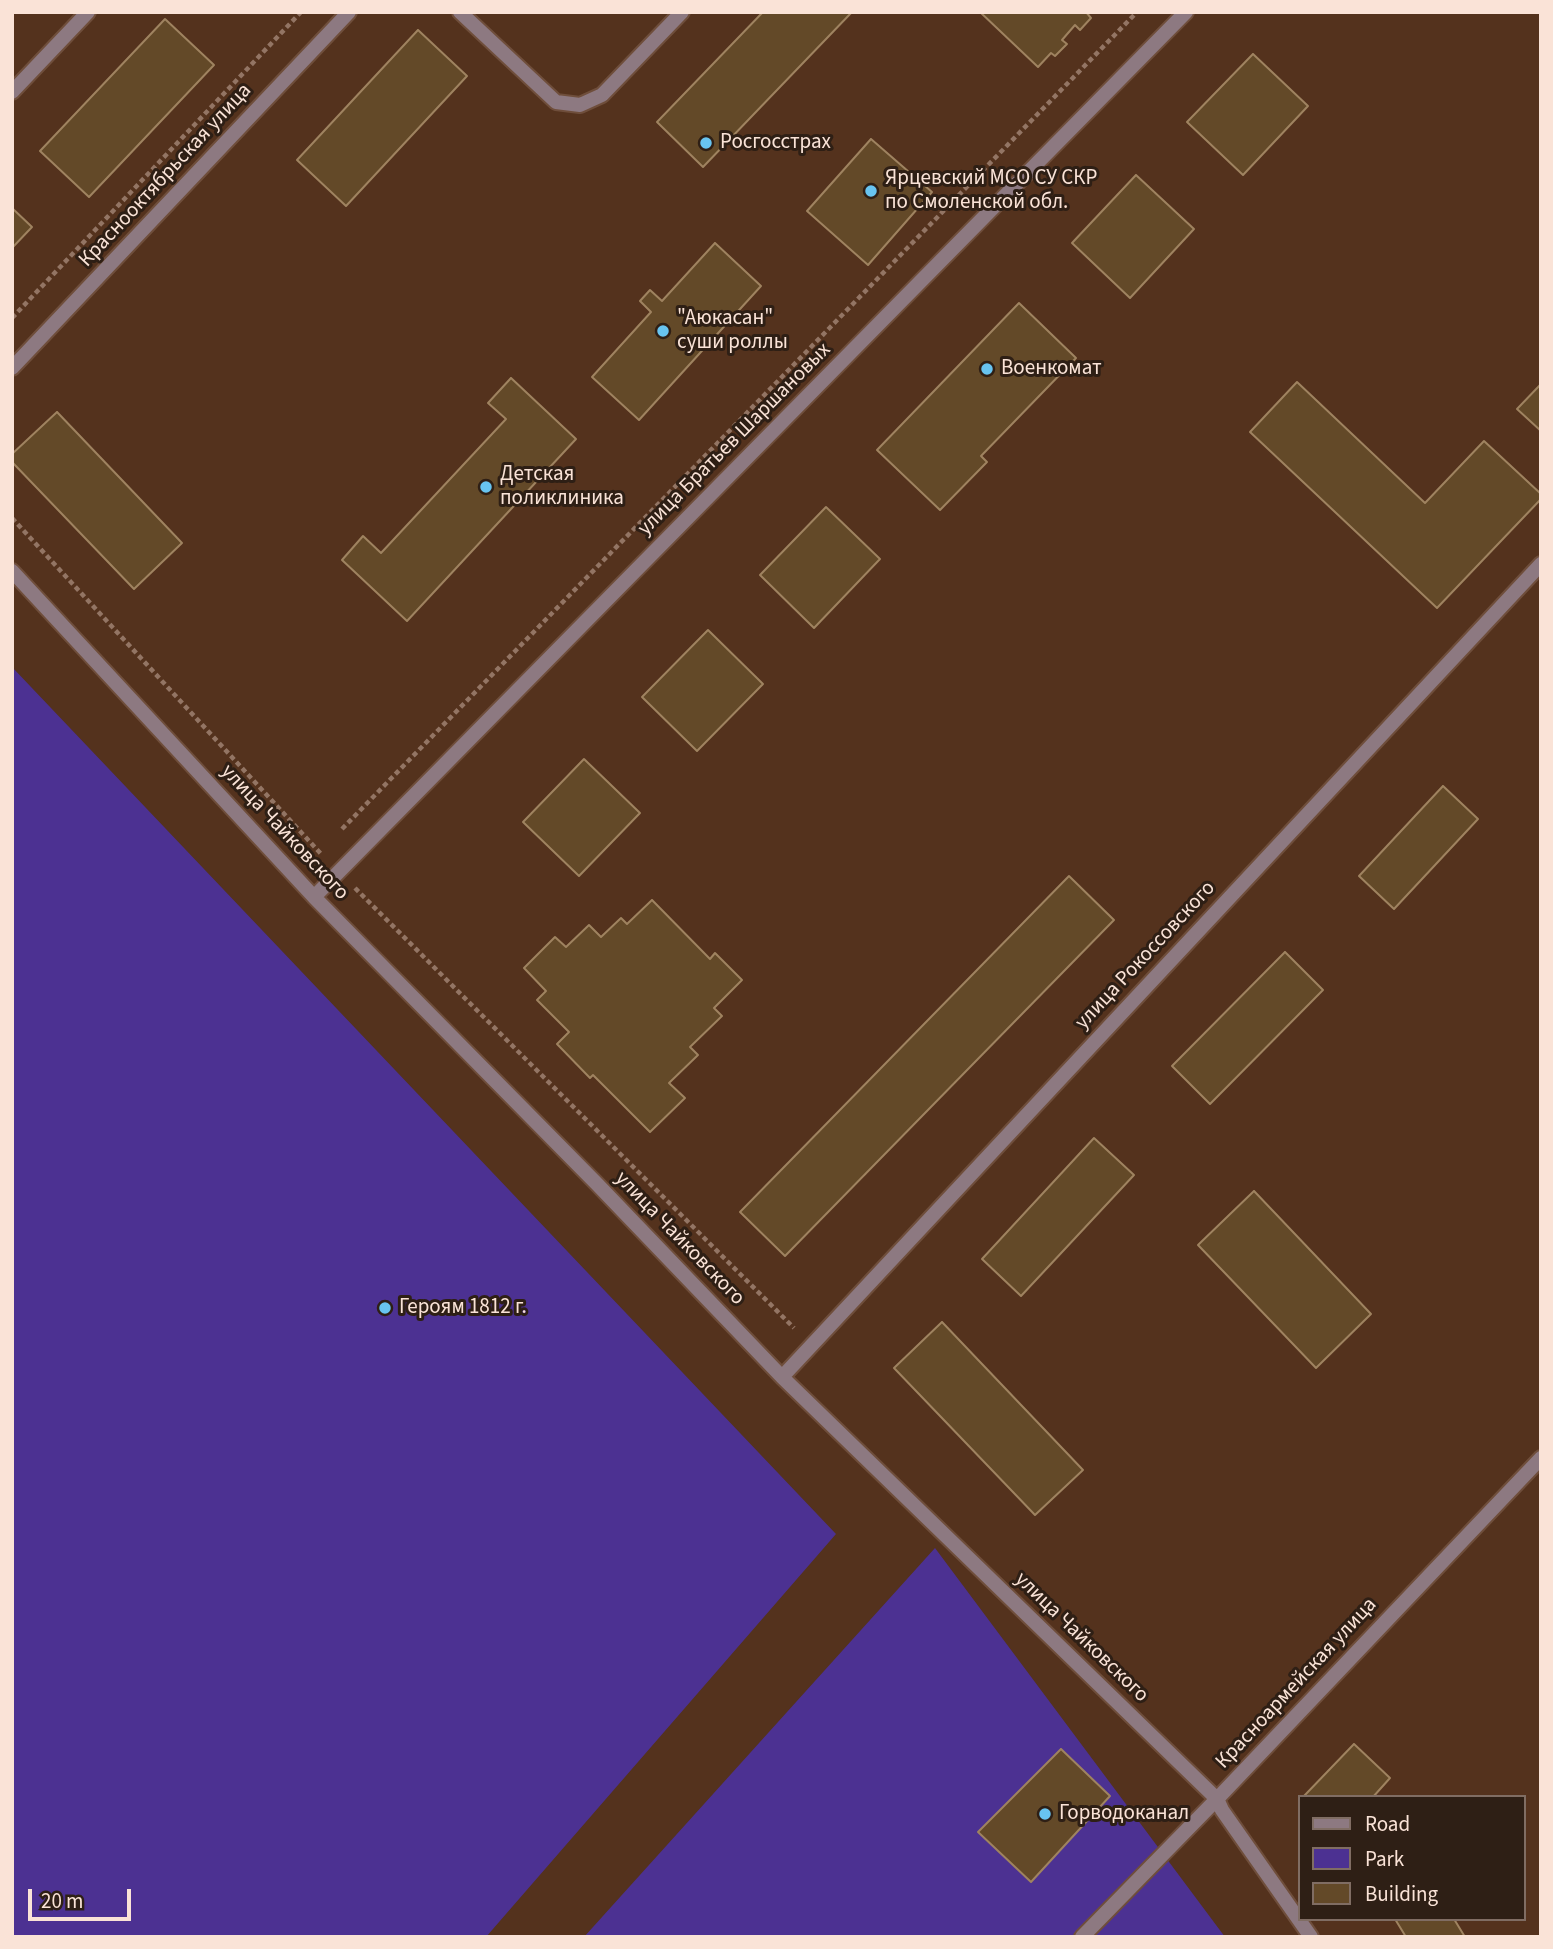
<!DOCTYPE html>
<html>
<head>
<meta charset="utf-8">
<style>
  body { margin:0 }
  #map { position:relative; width:1553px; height:1949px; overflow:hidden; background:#54321d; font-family:"Source Sans 3",sans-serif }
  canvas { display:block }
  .frame { position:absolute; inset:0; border:14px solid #fae3d7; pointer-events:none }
  .legend { position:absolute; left:1298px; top:1795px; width:228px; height:126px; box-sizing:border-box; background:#2e1f15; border:2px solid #806d63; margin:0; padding:9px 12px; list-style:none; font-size:21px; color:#fae3d7 }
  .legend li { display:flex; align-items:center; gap:14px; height:35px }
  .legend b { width:35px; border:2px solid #806d63 }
  .scale { position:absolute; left:28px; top:1889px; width:103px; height:32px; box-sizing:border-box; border:4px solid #fae3d7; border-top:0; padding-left:9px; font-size:21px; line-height:24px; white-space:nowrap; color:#fae3d7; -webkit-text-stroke:5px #2e1f15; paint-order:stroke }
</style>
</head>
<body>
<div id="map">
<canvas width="1553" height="1949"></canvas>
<div class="frame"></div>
<ul class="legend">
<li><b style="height:9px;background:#8d7981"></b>Road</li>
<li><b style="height:19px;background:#4c3192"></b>Park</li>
<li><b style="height:19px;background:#634928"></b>Building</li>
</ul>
<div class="scale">20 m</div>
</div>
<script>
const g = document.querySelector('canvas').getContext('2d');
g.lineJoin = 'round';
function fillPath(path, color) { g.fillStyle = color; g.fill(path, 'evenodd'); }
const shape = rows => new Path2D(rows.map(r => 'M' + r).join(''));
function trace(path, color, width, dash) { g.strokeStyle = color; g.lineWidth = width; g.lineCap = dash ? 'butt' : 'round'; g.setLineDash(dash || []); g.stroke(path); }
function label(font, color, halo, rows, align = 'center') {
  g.font = font + ' "Source Sans 3",sans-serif'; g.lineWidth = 6; g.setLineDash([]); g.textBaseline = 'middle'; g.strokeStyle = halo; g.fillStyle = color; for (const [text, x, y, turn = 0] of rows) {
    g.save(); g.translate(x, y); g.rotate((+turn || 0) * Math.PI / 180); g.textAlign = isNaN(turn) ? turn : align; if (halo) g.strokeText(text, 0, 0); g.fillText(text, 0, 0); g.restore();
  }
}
fillPath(shape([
  [12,667,836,1534,486,1937,12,1937],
  [935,1548,1225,1937,584,1937]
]), '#4c3192');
const building = shape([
  [763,12,852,12,703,167,657,122,763,12],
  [980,12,1086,12,1091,18,1080,30,1075,25,1062,40,1067,44,1055,56,1051,53,1038,67,980,12],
  [165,19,214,65,89,197,40,151,165,19],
  [418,30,467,76,346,206,297,160,418,30],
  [1253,54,1308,106,1243,175,1187,122,1253,54],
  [871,139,932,192,868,265,807,211,871,139],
  [1136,175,1194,229,1130,298,1072,243,1136,175],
  [12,208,32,227,12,248,12,208],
  [715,243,761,286,639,420,592,377,651,312,640,301,650,290,662,301,715,243],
  [1019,303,1076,358,981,456,987,462,940,510,877,450,1019,303],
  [511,378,576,439,407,621,342,560,363,536,381,553,506,419,488,403,511,378],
  [1297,382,1425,503,1484,441,1541,494,1541,499,1437,608,1250,432,1297,382],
  [1541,384,1541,431,1517,409,1541,384],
  [57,412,182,543,134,589,12,462,12,454,57,412],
  [826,507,880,559,814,628,760,575,826,507],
  [708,630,763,684,697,751,642,697,708,630],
  [584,759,640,813,579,876,523,822,584,759],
  [1443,786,1478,819,1394,909,1359,876,1443,786],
  [1069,876,1114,920,785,1256,740,1212,1069,876],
  [652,900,710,959,715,953,742,980,714,1008,722,1016,690,1047,698,1055,669,1083,685,1098,650,1132,593,1075,590,1078,557,1044,569,1032,537,1000,546,991,524,968,555,937,566,947,589,925,601,937,621,918,627,924,652,900],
  [1285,952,1323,990,1210,1104,1172,1066,1285,952],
  [1094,1138,1134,1175,1021,1296,982,1259,1094,1138],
  [1254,1191,1371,1314,1316,1368,1198,1245,1254,1191],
  [942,1322,1083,1470,1035,1515,894,1368,942,1322],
  [1354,1744,1390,1778,1373,1797,1304,1796,1354,1744],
  [1061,1749,1110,1796,1031,1882,978,1832,1061,1749],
  [1395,1919,1454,1919,1465,1937,1406,1937,1395,1919]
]);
fillPath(building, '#634928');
trace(building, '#9f8360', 2);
const lane = shape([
  [460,12,556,102,580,105,602,95,682,12],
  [12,92,88,12]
]);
const street = shape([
  [12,368,349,12],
  [12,571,314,897,598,1185,782,1377,1217,1799,1222,1810,1311,1937],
  [314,897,1186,12],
  [782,1377,1541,564],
  [1082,1937,1217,1799,1541,1458]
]);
trace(lane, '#6f4e3b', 18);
trace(street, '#6f4e3b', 18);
trace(shape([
  [12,318,301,12],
  [12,518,322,855],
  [342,829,1137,12],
  [355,888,794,1328]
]), '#937564', 4.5, [5, 3.5]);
trace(lane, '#8d7981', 14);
trace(street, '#8d7981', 14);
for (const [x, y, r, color] of [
  [706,143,7,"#68c4f0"],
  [871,191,7,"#68c4f0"],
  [663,331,7,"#68c4f0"],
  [987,369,7,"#68c4f0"],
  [486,487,7,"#68c4f0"],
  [385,1308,7,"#68c4f0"],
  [1045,1814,7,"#68c4f0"]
]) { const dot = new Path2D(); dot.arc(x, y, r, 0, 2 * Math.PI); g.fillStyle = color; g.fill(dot); trace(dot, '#2e1f15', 2.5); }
label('21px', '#fae3d7', '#2e1f15', [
  ["Росгосстрах",720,143],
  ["Ярцевский МСО СУ СКР",885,179],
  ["по Смоленской обл.",885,203],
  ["\"Аюкасан\"",677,319],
  ["суши роллы",677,343],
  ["Военкомат",1001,369],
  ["Детская",500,475],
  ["поликлиника",500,499],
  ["Героям 1812 г.",399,1308],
  ["Горводоканал",1059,1814]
], 'left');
label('21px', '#fae3d7', '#2e1f15', [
  ["Краснооктябрьская улица",166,176,-47],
  ["улица Братьев Шаршановых",735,440,-45],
  ["улица Чайковского",284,833,47],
  ["улица Рокоссовского",1146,956,-47],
  ["улица Чайковского",679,1239,46],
  ["улица Чайковского",1081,1638,44],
  ["Красноармейская улица",1297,1684,-47]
]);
</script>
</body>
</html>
